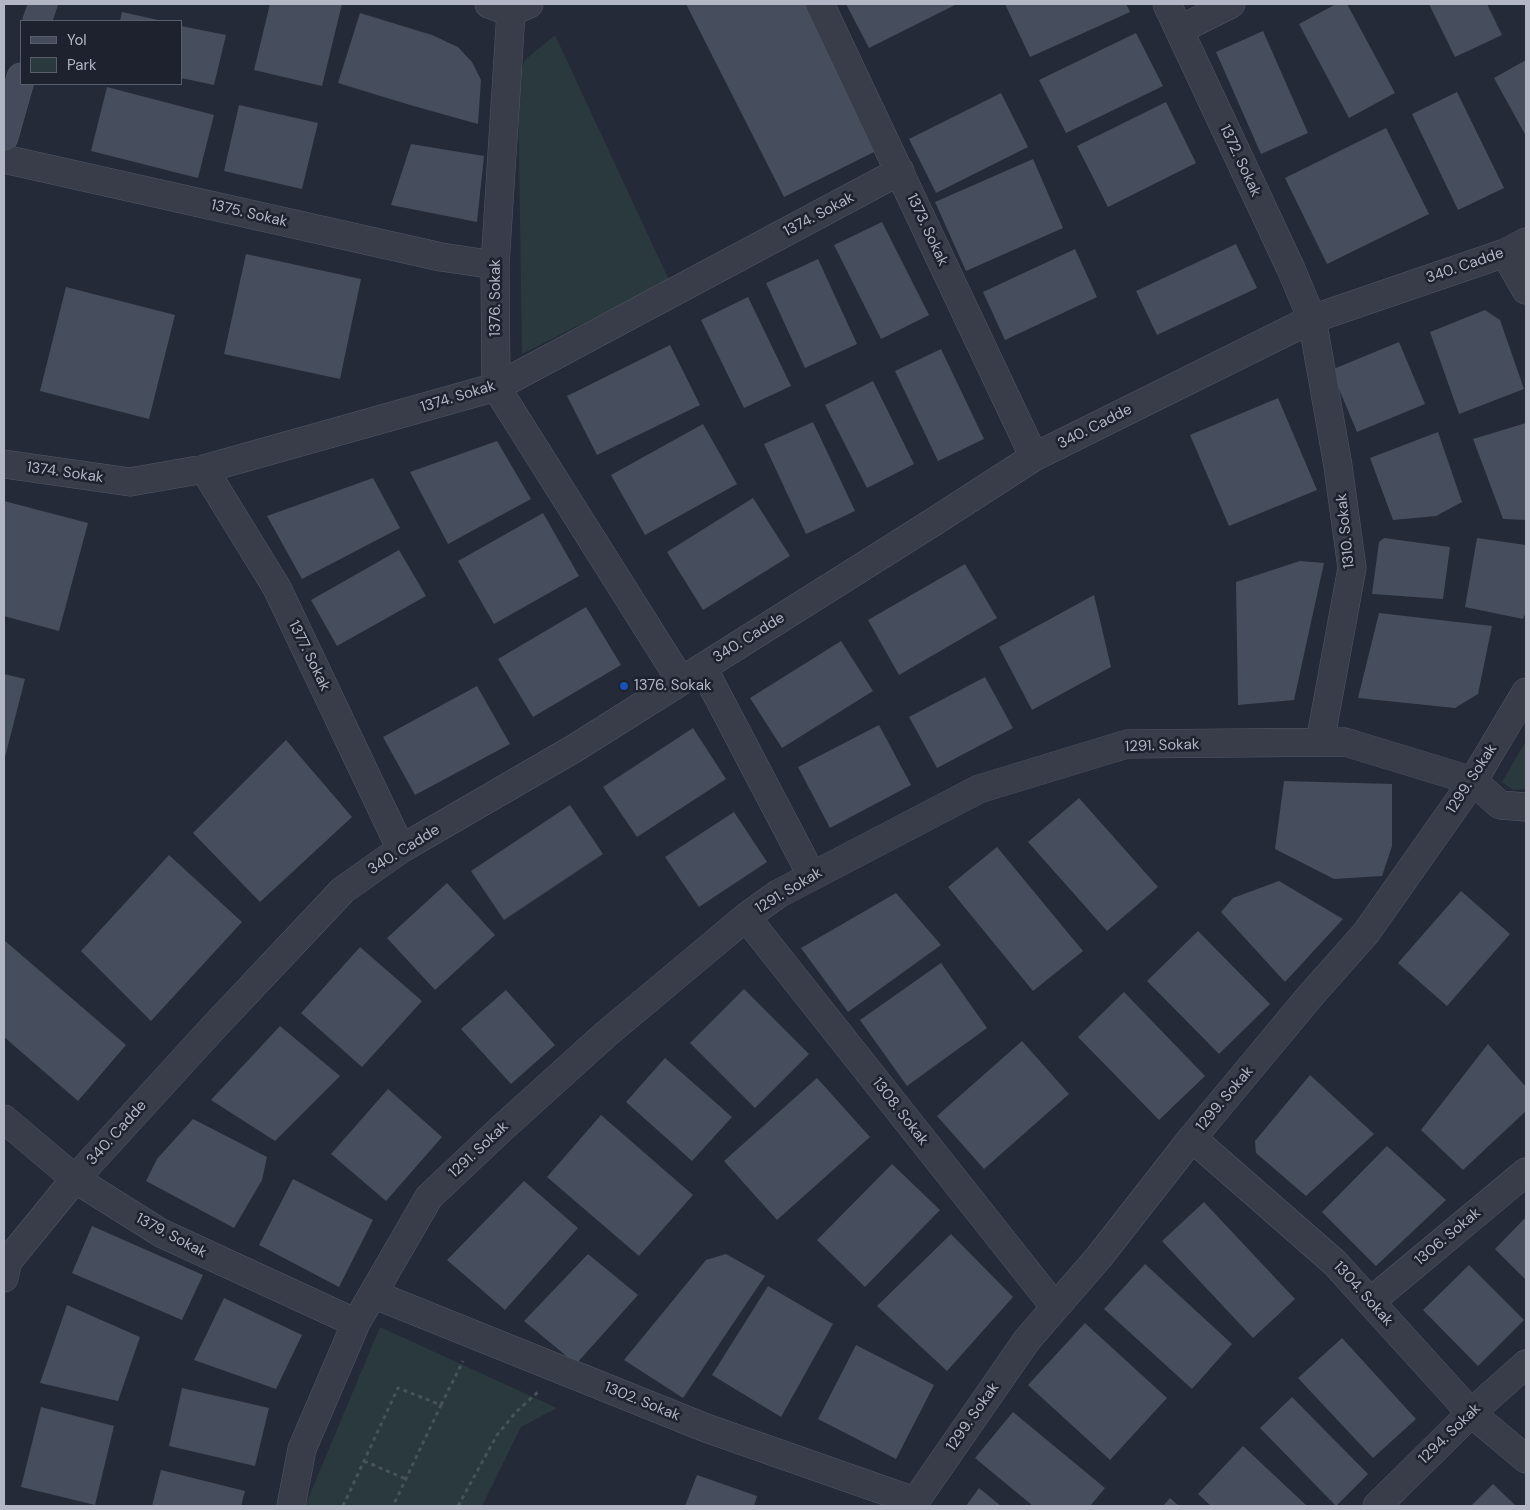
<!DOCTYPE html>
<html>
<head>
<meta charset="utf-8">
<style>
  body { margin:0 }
  #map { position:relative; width:1530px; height:1510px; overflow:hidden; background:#242a38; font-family:"DM Sans",sans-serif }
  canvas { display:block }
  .frame { position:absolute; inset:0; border:5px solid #b3b7c5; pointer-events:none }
  .legend { position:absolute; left:20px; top:20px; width:162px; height:65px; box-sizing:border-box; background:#1d222e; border:1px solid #595e6a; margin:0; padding:6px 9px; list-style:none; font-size:15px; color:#b3b7c5 }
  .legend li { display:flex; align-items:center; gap:10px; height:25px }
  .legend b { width:25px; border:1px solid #595e6a }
</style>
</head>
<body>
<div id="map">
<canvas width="1530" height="1510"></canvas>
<div class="frame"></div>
<ul class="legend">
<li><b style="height:6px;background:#464b5c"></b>Yol</li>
<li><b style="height:14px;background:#29393d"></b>Park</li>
</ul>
</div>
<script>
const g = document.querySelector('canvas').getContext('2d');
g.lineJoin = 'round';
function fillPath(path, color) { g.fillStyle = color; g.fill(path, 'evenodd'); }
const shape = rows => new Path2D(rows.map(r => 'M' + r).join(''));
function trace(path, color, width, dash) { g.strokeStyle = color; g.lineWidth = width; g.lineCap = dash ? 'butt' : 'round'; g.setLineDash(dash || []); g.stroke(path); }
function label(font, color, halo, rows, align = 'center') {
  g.font = font + ' "DM Sans",sans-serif'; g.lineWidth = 5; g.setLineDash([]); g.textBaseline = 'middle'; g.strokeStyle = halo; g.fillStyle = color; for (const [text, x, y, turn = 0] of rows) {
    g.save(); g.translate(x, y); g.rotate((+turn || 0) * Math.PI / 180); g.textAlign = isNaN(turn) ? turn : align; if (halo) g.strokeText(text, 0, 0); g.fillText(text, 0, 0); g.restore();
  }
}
fillPath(shape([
  [555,35,669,280,522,354,518,89,519,71,526,59],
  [1526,741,1526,789,1513,790,1502,782],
  [380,1327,557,1408,521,1427,482,1506,305,1506]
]), '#29393d');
fillPath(shape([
  [270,4,342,4,322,86,254,70],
  [686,4,806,4,880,149,784,197],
  [846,4,957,4,869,48],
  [1005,4,1126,4,1130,12,1030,57],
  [1336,4,1347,4,1395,93,1349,118,1299,24],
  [1429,4,1487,4,1502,35,1455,57],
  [122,12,158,20,158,21,120,21],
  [360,13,432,35,458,47,472,62,481,80,478,124,410,105,338,83],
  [181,26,226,35,214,85,181,78],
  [1263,31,1308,133,1261,154,1216,52],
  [1136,33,1163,86,1066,133,1039,80],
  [1526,60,1526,136,1494,78],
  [107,87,214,115,198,178,91,151],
  [1457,92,1504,188,1458,210,1412,114],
  [1001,93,1028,147,936,193,909,139],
  [1166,102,1196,163,1108,207,1077,146],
  [239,105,318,123,302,189,224,171],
  [1386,128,1429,214,1327,264,1285,178],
  [411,144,484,156,477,222,391,205],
  [1033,159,1063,228,966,271,935,202],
  [882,222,929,315,881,339,834,245],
  [1236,244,1257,288,1157,335,1136,291],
  [1075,249,1097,297,1005,340,983,292],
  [246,254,361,279,340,379,224,354],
  [818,259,857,344,805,368,766,283],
  [66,287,175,315,149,419,40,391],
  [748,297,791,386,744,408,701,320],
  [1485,310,1500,320,1524,389,1459,414,1430,332],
  [1399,342,1425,404,1357,432,1331,370],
  [670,345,700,405,597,455,567,396],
  [941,349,984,439,938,461,895,371],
  [873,381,914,464,867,488,825,405],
  [1278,398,1317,490,1229,526,1190,435],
  [813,422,855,511,806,534,764,444],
  [1526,423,1526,520,1503,519,1473,439],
  [703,424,737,484,645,535,611,475],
  [1438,432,1462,502,1436,516,1393,520,1370,458],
  [497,441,531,499,448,544,410,472],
  [373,478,400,528,302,579,267,516],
  [753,498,790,556,703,610,667,552],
  [4,501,88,523,59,631,4,616],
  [543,513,579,576,494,624,458,561],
  [1384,538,1450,547,1443,599,1372,594,1379,542],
  [1477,538,1526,545,1526,612,1523,619,1465,607],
  [399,550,426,596,337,646,311,600],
  [1300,561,1324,563,1294,700,1238,705,1236,582],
  [965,564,997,618,899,675,868,620],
  [1094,595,1111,667,1032,710,999,647],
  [586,607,621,665,533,717,498,659],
  [1379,613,1492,626,1478,694,1455,708,1358,698],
  [841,641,873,691,782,748,750,698],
  [4,674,25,679,4,761],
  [985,677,1013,728,937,768,909,717],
  [477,686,510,744,415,795,383,737],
  [879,725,911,785,830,828,798,767],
  [693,728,726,779,637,837,603,787],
  [286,740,352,817,260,902,193,833],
  [1284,781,1392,784,1392,846,1382,876,1334,879,1275,849],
  [1079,798,1158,887,1107,931,1028,842],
  [570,805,603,854,504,920,471,871],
  [734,812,767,862,699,907,665,857],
  [997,847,1083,951,1033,991,948,887],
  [169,855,242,922,151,1021,81,951],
  [1279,881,1343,919,1285,982,1221,912,1233,898],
  [447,883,495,935,435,990,387,938],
  [1461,891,1510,934,1447,1006,1398,963],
  [896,893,941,945,848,1012,801,948],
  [1198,931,1270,1004,1219,1054,1147,981],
  [4,940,126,1045,78,1101,4,1037],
  [360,947,422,1001,362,1067,301,1013],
  [941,963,987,1028,907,1086,860,1020],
  [744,989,809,1054,755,1108,690,1043],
  [506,990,555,1045,511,1084,461,1029],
  [1124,992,1205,1076,1159,1120,1078,1037],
  [280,1026,340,1076,275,1141,211,1100],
  [1022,1041,1069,1094,984,1169,937,1116],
  [1488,1044,1526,1087,1526,1111,1463,1170,1421,1130],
  [665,1058,732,1117,692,1161,626,1102],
  [1310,1075,1374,1134,1306,1196,1256,1153,1255,1141],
  [817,1078,870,1137,777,1220,724,1161],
  [388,1089,442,1137,386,1201,331,1154],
  [601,1115,693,1195,639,1256,547,1177],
  [193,1119,267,1157,262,1180,234,1228,146,1181,157,1159],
  [1387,1146,1446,1200,1376,1266,1322,1212],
  [892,1164,940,1210,865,1287,817,1240],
  [293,1179,373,1220,339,1287,259,1245],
  [524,1181,578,1228,505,1310,447,1260],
  [1204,1202,1295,1299,1253,1338,1162,1241],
  [1526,1217,1526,1280,1495,1249],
  [92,1226,203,1275,182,1320,72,1273],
  [951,1234,1013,1297,947,1371,877,1306],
  [588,1254,638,1295,576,1364,524,1321],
  [726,1254,765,1276,683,1398,624,1360,706,1260],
  [1145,1264,1232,1344,1192,1389,1104,1309],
  [1469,1265,1524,1320,1478,1366,1423,1310],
  [768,1286,833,1324,781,1417,712,1375],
  [224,1298,302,1335,276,1389,194,1360],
  [67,1305,140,1337,118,1401,40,1383],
  [1085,1323,1167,1398,1110,1460,1028,1385],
  [1342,1338,1416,1419,1373,1458,1298,1378],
  [856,1345,934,1385,896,1459,818,1419],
  [182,1388,269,1408,255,1466,169,1446],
  [1292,1397,1368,1474,1336,1506,1260,1428],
  [41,1407,114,1426,95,1505,21,1487],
  [1013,1412,1105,1488,1090,1506,1033,1506,975,1458],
  [1243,1446,1307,1506,1211,1506,1198,1494],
  [161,1470,245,1491,241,1506,152,1506],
  [697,1475,757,1496,754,1506,685,1506],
  [1493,1484,1516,1506,1471,1506],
  [979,1488,1001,1506,966,1506],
  [1170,1498,1179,1506,1163,1506]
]), '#464d5d');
const minor = shape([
  [514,4,511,12,495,265,496,387,681,681],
  [820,4,1034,457],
  [1167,4,1291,269,1312,319,1338,466,1352,568,1320,742],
  [1179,30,1231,4],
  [4,159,441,257,495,265],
  [1505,253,1526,290],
  [4,464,130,482,204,469,496,387,900,171],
  [204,469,277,588,401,849],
  [703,668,812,876],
  [746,917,1055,1307],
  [4,1119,75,1179,161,1233,356,1323],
  [1192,1138,1335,1263,1471,1413,1526,1459],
  [4,1278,8,1261,75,1179,212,1029,343,890,401,849,575,748,935,521,1034,457,1312,319,1505,253,1526,242],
  [373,1294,706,1428,914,1501],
  [1370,1302,1526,1172],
  [291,1506,302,1449,356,1323,429,1197,501,1129,605,1035,746,917,778,894,979,789,1127,744,1345,742,1473,781,1500,805,1526,807],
  [912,1506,1027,1340,1099,1257,1192,1138,1311,995,1366,933,1473,781,1526,692],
  [1377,1506,1471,1413,1526,1364]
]);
const tertiary = shape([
  [489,4,511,12,529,4]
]);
const secondary = shape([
  [37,21,43,4],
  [4,137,21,77]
]);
trace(minor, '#535764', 29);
trace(tertiary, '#535764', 29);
trace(secondary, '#535764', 29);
trace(shape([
  [441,1405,463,1361],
  [364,1461,406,1479],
  [343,1506,398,1388,441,1405,393,1506],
  [458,1506,497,1435,516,1412,539,1391]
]), '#465459', 3, [4, 4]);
trace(minor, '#383d49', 28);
trace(tertiary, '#383d49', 28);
trace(secondary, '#464b5c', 28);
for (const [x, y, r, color] of [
  [624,686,5,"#1a4fb4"]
]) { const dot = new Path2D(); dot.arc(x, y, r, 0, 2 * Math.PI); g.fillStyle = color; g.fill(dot); trace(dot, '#1d222e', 2); }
label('15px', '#b3b7c5', '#1d222e', [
  ["1372. Sokak",1240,161,65],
  ["1375. Sokak",249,214,13],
  ["1374. Sokak",819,215,-28],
  ["1373. Sokak",927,230,65],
  ["340. Cadde",1465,266,-19],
  ["1376. Sokak",496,298,-90],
  ["1374. Sokak",458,397,-17],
  ["340. Cadde",1095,427,-27],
  ["1374. Sokak",65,473,8],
  ["1310. Sokak",1346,531,-96],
  ["340. Cadde",749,638,-32],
  ["1377. Sokak",309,656,64],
  ["1291. Sokak",1162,746,-2],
  ["1299. Sokak",1472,779,-57],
  ["340. Cadde",404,850,-32],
  ["1291. Sokak",789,891,-31],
  ["1299. Sokak",1225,1099,-50],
  ["1308. Sokak",900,1112,52],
  ["340. Cadde",117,1133,-48],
  ["1291. Sokak",479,1150,-43],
  ["1379. Sokak",171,1236,28],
  ["1306. Sokak",1448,1237,-40],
  ["1304. Sokak",1363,1294,48],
  ["1302. Sokak",642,1402,22],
  ["1299. Sokak",973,1417,-55],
  ["1294. Sokak",1450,1434,-44]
]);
label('15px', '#b3b7c5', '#1d222e', [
  ["1376. Sokak",634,686]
], 'left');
</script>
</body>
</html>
